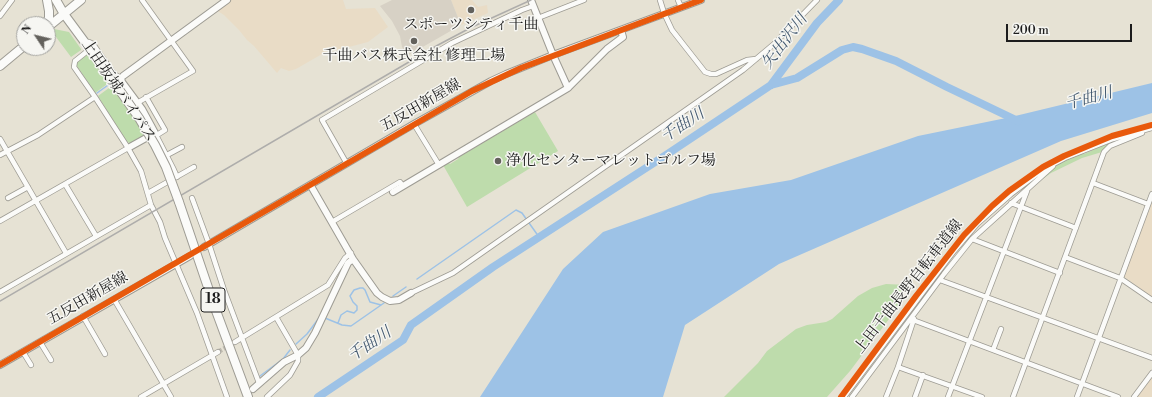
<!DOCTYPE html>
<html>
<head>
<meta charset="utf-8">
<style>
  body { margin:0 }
  #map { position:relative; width:1152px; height:397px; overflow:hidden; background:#e6e2d4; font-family:"Libre Bodoni",serif }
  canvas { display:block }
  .north { position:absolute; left:16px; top:16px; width:40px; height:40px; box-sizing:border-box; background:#f6f6f2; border:1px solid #9f9f9c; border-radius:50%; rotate:305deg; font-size:11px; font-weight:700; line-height:16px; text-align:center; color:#1c1c1c }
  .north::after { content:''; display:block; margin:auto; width:14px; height:18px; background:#63615c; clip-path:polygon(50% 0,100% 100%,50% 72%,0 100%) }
  .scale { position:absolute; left:1006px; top:24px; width:126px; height:18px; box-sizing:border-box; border:2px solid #1c1c1c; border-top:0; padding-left:5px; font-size:12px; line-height:14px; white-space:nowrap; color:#1c1c1c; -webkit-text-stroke:3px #f6f6f2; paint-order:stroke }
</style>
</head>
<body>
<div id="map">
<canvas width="1152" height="397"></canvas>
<div class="north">N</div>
<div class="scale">200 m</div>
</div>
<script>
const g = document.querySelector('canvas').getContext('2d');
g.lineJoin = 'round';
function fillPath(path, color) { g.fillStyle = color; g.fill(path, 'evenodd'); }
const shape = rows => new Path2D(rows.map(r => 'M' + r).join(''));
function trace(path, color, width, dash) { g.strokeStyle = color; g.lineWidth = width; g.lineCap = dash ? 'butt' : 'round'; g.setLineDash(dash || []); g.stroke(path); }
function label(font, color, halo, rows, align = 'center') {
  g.font = font + ' "Libre Bodoni","Noto Serif JP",serif'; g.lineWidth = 3; g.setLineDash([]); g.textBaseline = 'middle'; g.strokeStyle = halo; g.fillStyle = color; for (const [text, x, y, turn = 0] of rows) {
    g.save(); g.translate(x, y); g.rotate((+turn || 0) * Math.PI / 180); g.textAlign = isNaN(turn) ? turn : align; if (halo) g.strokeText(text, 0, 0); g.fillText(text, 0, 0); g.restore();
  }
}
fillPath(shape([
  [230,0,343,0,346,9,375,8,388,27,368,42,337,50,333,49,329,50,296,69,289,71,281,68,277,73,254,46,247,40,239,30,224,15,216,10],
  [451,0,472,0,478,7,487,5,488,13,461,25],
  [1152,199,1152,297,1123,276],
  [1152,375,1152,397,1137,397]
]), '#e9dcc6');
fillPath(shape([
  [392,0,451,0,461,25,407,56,402,47,400,36,392,21,380,6]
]), '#d7d1c5');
fillPath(shape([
  [54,29,69,32,81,49,81,50,71,57,56,37,48,37,48,33],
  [87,55,90,56,110,82,95,93,77,66,77,61],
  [113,85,146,135,131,143,129,143,126,141,98,96],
  [535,112,558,151,467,207,443,165,448,162,450,164,458,159,459,157],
  [1109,143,1102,152,1082,158,1051,173,1037,183,1057,164,1078,154,1084,154],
  [886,284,907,285,901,303,850,371,827,397,724,397,758,363,767,351,796,329,807,325,826,322,832,319,858,296,872,288]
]), '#bedcac');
fillPath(shape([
  [1152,83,1152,113,1061,141,779,264,685,325,663,397,480,397,563,269,603,232,710,194,791,180,918,136,1011,117]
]), '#9dc2e6');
trace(shape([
  [97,93,111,83],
  [417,279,516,210,522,213,539,237],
  [393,296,406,287],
  [325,318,342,325,351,326,384,303],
  [338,323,341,315,347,311,354,313,357,310,357,306,353,302,350,296,354,290,360,288,363,288,365,290,370,302,381,305],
  [296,344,307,334,319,318],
  [260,376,283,359,290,350]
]), '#9dc2e6', 1.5);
trace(shape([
  [771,85,817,23,839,0],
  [318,397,403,340,411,325,493,267,666,155,771,85,797,78,842,50,853,47,862,49,896,61,947,87,1018,121]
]), '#9dc2e6', 8);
trace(shape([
  [218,352,230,345]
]), '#bebaaf', 4.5, [4.5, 2]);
const street = shape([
  [660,0,664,13,672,30,705,72,711,74,716,74,747,60,756,59],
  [678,0,681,7],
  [0,16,12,0],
  [538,18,584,0],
  [85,42,89,42,93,44,114,74,121,78],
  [90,49,75,61,74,67,95,97,128,148,141,171,151,205,160,222,165,238,197,313,227,397],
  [146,97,165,130,157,135],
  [137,103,193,71,142,0],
  [414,124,439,165],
  [155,133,173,168,177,177],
  [0,139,66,253],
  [0,155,38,135,95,97],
  [167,155,182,147],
  [347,164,322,120,452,43,522,10,533,6],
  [1093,183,1148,204],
  [65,184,96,236],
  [148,193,194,167],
  [8,198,28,187],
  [192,198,209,244,224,290,259,383],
  [1011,203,1076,228],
  [0,221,128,148],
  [332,222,400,182,403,186],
  [972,239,1060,273],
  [1065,257,1120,278,1152,300],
  [940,280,1152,358],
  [0,292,151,205],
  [411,293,453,273,743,70,774,44,817,0],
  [114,299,171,397],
  [83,316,105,354],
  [913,320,1118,397],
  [40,342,51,360],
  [235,342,328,285,345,258,351,253],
  [993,350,1001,329],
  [23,352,31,365],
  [898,367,982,397],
  [141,397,218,352],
  [267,397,290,375,298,361,298,355,276,317],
  [844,397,954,251,977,224,1011,194,1044,169,1065,158,1113,139,1152,128],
  [852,397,944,274,972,239,1053,166],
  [886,397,898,367,914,319],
  [915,397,923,375],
  [948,397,1027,191],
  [1013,397,1104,152,1110,146,1142,133],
  [1077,397,1152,194],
  [1134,397,1152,373]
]);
const secondary = shape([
  [531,0,553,55,568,88],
  [128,148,155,133,142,109,122,82,121,78,123,76,227,0],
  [311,186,353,259,377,293,382,297,390,301,399,300,411,293],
  [393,192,568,88,607,49,623,37,621,30],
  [204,247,414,124,491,81,506,74,553,55,701,0],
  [0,365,190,256],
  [253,389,284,362,298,355,306,348,315,333,348,263,353,259]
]);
const highway = shape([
  [56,0,64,14,109,75],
  [46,24,49,18,49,11,47,0],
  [48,27,81,0],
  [0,66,24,46],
  [179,202,215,308,248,397]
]);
trace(street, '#9d9b93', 6);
trace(secondary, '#9d9b93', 8);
trace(highway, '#9d9b93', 10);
trace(street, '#fbfbf9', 4.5);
trace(secondary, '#fbfbf9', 6);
trace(highway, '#fbfbf9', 8);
trace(shape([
  [0,301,438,45,472,27,531,0]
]), '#aeadab', 1.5);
const highwayBridge = shape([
  [109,75,139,118,155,145,166,167,179,202]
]);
trace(highwayBridge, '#9d9b93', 10, []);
trace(highwayBridge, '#fbfbf9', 8);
trace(shape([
  [0,365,472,91,521,68,701,0],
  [841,397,916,296,964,235,992,206,1009,191,1043,167,1064,156,1112,136,1152,125]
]), '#e8590c', 6);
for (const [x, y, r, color] of [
  [471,10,4,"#63615c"],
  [414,41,4,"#63615c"],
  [498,161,4,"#63615c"]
]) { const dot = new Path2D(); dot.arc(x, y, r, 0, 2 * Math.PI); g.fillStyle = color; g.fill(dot); trace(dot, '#f6f6f2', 1.5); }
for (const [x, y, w] of [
  [213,300,24]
]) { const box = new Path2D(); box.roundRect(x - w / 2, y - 12, w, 24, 3); g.fillStyle = '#f6f6f2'; g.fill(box); trace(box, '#1c1c1c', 1); }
label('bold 14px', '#1c1c1c', null, [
  ["18",213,300]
]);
label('15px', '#1c1c1c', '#f6f6f2', [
  ["スポーツシティ千曲",471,25],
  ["千曲バス株式会社 修理工場",414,56],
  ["浄化センターマレットゴルフ場",506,161,"left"]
]);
label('15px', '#1c1c1c', '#f6f6f2', [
  ["上田坂城バイパス",118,91,56],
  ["五反田新屋線",421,106,-30],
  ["上田千曲長野自転車道線",909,287,-52],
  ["五反田新屋線",88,299,-30]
]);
label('italic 16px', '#435970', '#f6f6f2', [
  ["矢出沢川",785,42,-53],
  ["千曲川",1089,99,-15],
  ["千曲川",683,126,-33],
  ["千曲川",370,345,-34]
]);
</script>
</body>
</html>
